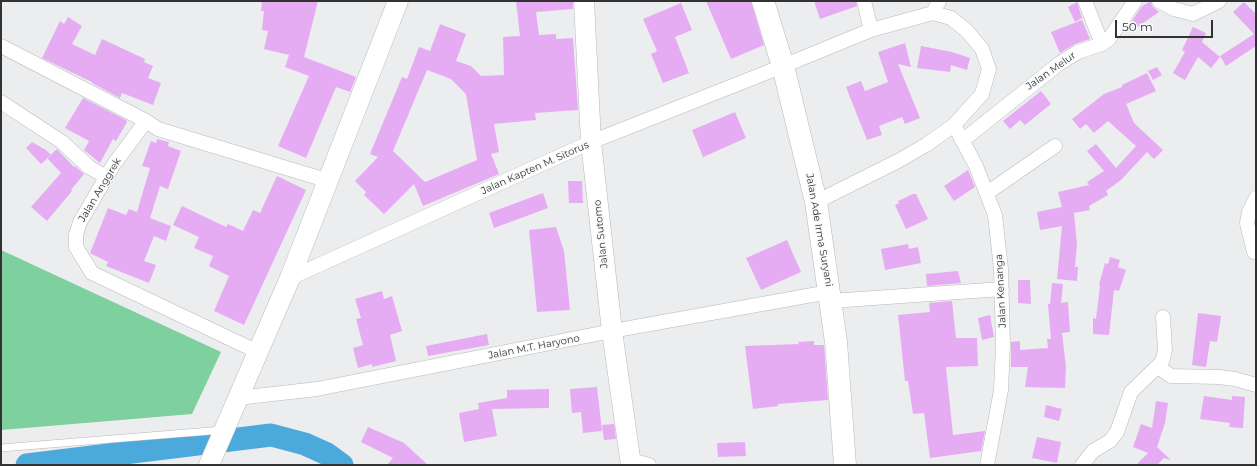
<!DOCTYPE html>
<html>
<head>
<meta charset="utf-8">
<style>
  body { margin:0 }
  #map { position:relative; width:1257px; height:466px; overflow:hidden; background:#ecedee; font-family:Montserrat,sans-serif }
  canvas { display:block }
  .frame { position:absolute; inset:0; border:2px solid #323233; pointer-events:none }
  .scale { position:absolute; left:1115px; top:20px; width:98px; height:18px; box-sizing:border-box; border:2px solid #323233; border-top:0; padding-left:5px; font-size:12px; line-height:14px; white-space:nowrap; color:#323233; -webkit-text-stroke:3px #f9fafb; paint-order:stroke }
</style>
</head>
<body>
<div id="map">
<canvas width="1257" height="466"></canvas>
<div class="frame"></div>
<div class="scale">50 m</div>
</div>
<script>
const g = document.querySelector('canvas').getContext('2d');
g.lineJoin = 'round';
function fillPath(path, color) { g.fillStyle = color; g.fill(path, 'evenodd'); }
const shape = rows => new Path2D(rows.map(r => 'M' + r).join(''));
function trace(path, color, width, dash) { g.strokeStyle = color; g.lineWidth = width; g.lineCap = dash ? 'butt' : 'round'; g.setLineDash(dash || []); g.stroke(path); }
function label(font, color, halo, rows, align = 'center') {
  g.font = font + ' Montserrat,sans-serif'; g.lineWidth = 3; g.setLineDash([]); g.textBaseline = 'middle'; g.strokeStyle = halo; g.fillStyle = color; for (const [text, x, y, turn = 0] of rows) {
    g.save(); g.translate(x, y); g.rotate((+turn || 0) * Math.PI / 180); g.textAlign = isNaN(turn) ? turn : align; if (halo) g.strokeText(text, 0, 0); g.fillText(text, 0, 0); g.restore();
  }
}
fillPath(shape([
  [1,250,221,352,192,414,1,430]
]), '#7ed09f');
trace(shape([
  [27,465,271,435,305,444,327,454,342,465]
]), '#4ca9dc', 23);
fillPath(shape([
  [262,1,318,1,304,57,356,77,350,92,336,87,306,158,278,146,309,76,285,67,289,55,264,49,268,31,262,30,264,11,261,11],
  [516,1,573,1,573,9,536,12,539,35,556,34,556,39,573,38,578,110,535,113,536,120,494,124,499,152,491,154,499,174,423,206,414,184,384,214,364,195,366,192,355,181,378,157,370,154,402,77,407,79,419,47,430,51,440,24,466,34,456,61,471,66,481,76,504,75,503,37,520,36],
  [427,70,451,79,466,94,477,160,425,182,393,151],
  [706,1,751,1,764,45,731,59],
  [814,1,856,1,857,6,820,19],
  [1151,1,1152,6,1159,12,1136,28,1132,21,1142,6],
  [1077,2,1082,18,1075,22,1068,7],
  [1244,2,1256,14,1256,46,1226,66,1220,56,1254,34,1233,12],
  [681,3,692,30,675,37,689,73,663,83,651,54,657,51,643,19],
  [68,17,82,26,72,44,95,55,102,39,145,59,144,62,153,66,148,78,161,83,153,105,122,93,120,98,92,83,92,82,42,58,60,21,64,24],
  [1082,20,1090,39,1075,44,1060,53,1051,32],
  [1193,27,1206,33,1202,42,1220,57,1211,68,1198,57,1185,80,1173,73,1185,52,1182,50],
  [905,43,911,67,898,64,920,118,905,124,902,117,879,126,882,135,867,140,846,87,861,81,865,91,888,82,878,52],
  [921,46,952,52,970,58,967,70,951,65,950,72,917,68],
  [1157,67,1162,75,1153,80,1148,71],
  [1147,73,1156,91,1126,104,1134,123,1163,150,1154,159,1147,152,1121,180,1106,191,1108,195,1089,206,1090,210,1074,213,1077,244,1075,267,1078,267,1077,281,1057,279,1062,226,1040,230,1037,212,1062,207,1058,192,1089,185,1087,182,1104,171,1087,151,1096,144,1116,168,1136,146,1108,121,1094,133,1086,124,1080,129,1072,119,1104,94,1122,87,1122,85],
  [1041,91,1051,104,1025,125,1020,120,1010,129,1003,121],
  [83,98,126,120,127,122,116,141,113,139,100,163,84,150,89,141,65,128],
  [735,112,746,138,703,157,692,130],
  [157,139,169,142,168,146,181,151,168,189,160,186,150,218,171,226,166,241,154,236,144,261,156,265,149,283,106,266,108,262,90,253,108,208,126,215,129,209,137,212,150,168,142,166,151,141,156,143],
  [32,142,46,150,51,155,41,164,26,148],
  [57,149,74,167,75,166,84,174,71,190,72,191,47,221,31,207,61,173,47,158],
  [968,170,975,187,954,201,944,186],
  [277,176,306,190,244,325,214,311,229,276,209,266,213,256,194,248,199,237,173,225,182,206,226,227,228,224,243,231,253,210,260,213],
  [568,181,582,181,583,203,569,203],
  [543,193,548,208,494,228,489,213],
  [913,194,916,194,928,219,906,229,895,205,899,203,898,201],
  [556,227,564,251,570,310,537,312,529,230],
  [787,240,801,272,761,290,746,258],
  [908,244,909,249,918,247,921,263,885,270,881,249],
  [1110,257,1120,260,1118,267,1126,270,1119,291,1114,290,1109,335,1093,334,1093,318,1096,319,1100,286,1099,285,1105,263,1108,264],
  [958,271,961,283,927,286,926,274],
  [1018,280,1030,280,1031,304,1018,303],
  [1052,283,1063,284,1061,303,1068,302,1070,332,1062,333,1066,367,1065,388,1025,387,1028,367,1011,367,1011,342,1020,341,1020,350,1048,348,1047,339,1051,339,1048,304,1050,304],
  [382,291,384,299,392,296,402,331,390,335,396,361,372,367,372,364,358,368,353,348,363,345,356,319,361,318,355,299],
  [952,301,956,338,977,338,978,366,946,367,953,435,985,431,981,451,930,458,924,413,913,414,908,381,905,381,898,315,930,312,929,303],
  [1198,313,1221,316,1217,342,1210,341,1206,367,1192,365],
  [990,315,994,337,982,340,978,318],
  [487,334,489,345,428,356,426,346],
  [814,341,814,345,824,345,828,400,778,404,778,406,753,409,745,346,799,344,798,342],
  [597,387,602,431,583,433,581,412,572,413,570,389],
  [549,389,549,408,492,409,497,436,464,442,459,413,479,409,478,403,507,398,507,390],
  [1204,396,1232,400,1232,396,1245,397,1243,428,1229,427,1230,423,1200,419],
  [1156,401,1168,403,1165,423,1157,447,1171,460,1164,458,1157,465,1136,465,1148,453,1133,447,1141,424,1152,428],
  [1046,405,1062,409,1059,421,1044,417],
  [614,424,616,439,604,440,602,425],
  [368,427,404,443,428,465,387,465,393,458,361,442],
  [1037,437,1061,442,1057,463,1032,458],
  [745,442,746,456,718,457,717,443]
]), '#e6acf3');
const lane = shape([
  [1,448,223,430]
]);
const street = shape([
  [864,1,871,30],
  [1085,1,1102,44],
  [1159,1,1174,9,1193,14,1219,1],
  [933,13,939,1],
  [1,46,146,121],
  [1,102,62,142,89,167,106,177],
  [954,125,976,166,995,215,1001,269,1003,345,1001,390,987,465],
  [962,141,1060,63,1078,52,1102,44,1109,39,1135,1],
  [987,193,1055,146],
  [1254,252,1247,223,1249,212,1256,198],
  [290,278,591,142,783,66,871,30,933,13,951,18,967,31,982,49,989,69,982,94,954,125,926,145,898,161,816,202],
  [831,301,1002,289],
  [258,352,92,273,76,247,76,235,80,222,114,164,146,121,158,129,329,181],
  [1158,367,1171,376,1219,377,1235,379,1256,385],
  [238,398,317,389,612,331,829,292],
  [631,460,649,465],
  [1082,465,1093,451,1110,441,1117,432,1131,392,1162,362,1165,350,1163,317]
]);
const secondary = shape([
  [584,1,591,142,612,331,631,465],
  [209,465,290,278,398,1]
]);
const highway = shape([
  [763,1,783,66,816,202,836,342,845,465]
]);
trace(lane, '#b8b9ba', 8);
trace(street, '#b8b9ba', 15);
trace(secondary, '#b8b9ba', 21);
trace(highway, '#b8b9ba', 23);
trace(lane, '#fff', 7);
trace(street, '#fff', 14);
trace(secondary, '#fff', 20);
trace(highway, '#fff', 22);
label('10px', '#323233', '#f9fafb', [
  ["Jalan Melur",1051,71,-35],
  ["Jalan Kapten M. Sitorus",535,168,-24],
  ["Jalan Anggrek",100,190,-59],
  ["Jalan Ade Irma Suryani",819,230,80],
  ["Jalan Sutomo",601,234,-96],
  ["Jalan Kenanga",1001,291,-93],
  ["Jalan M.T. Haryono",534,347,-11]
]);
</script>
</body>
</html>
